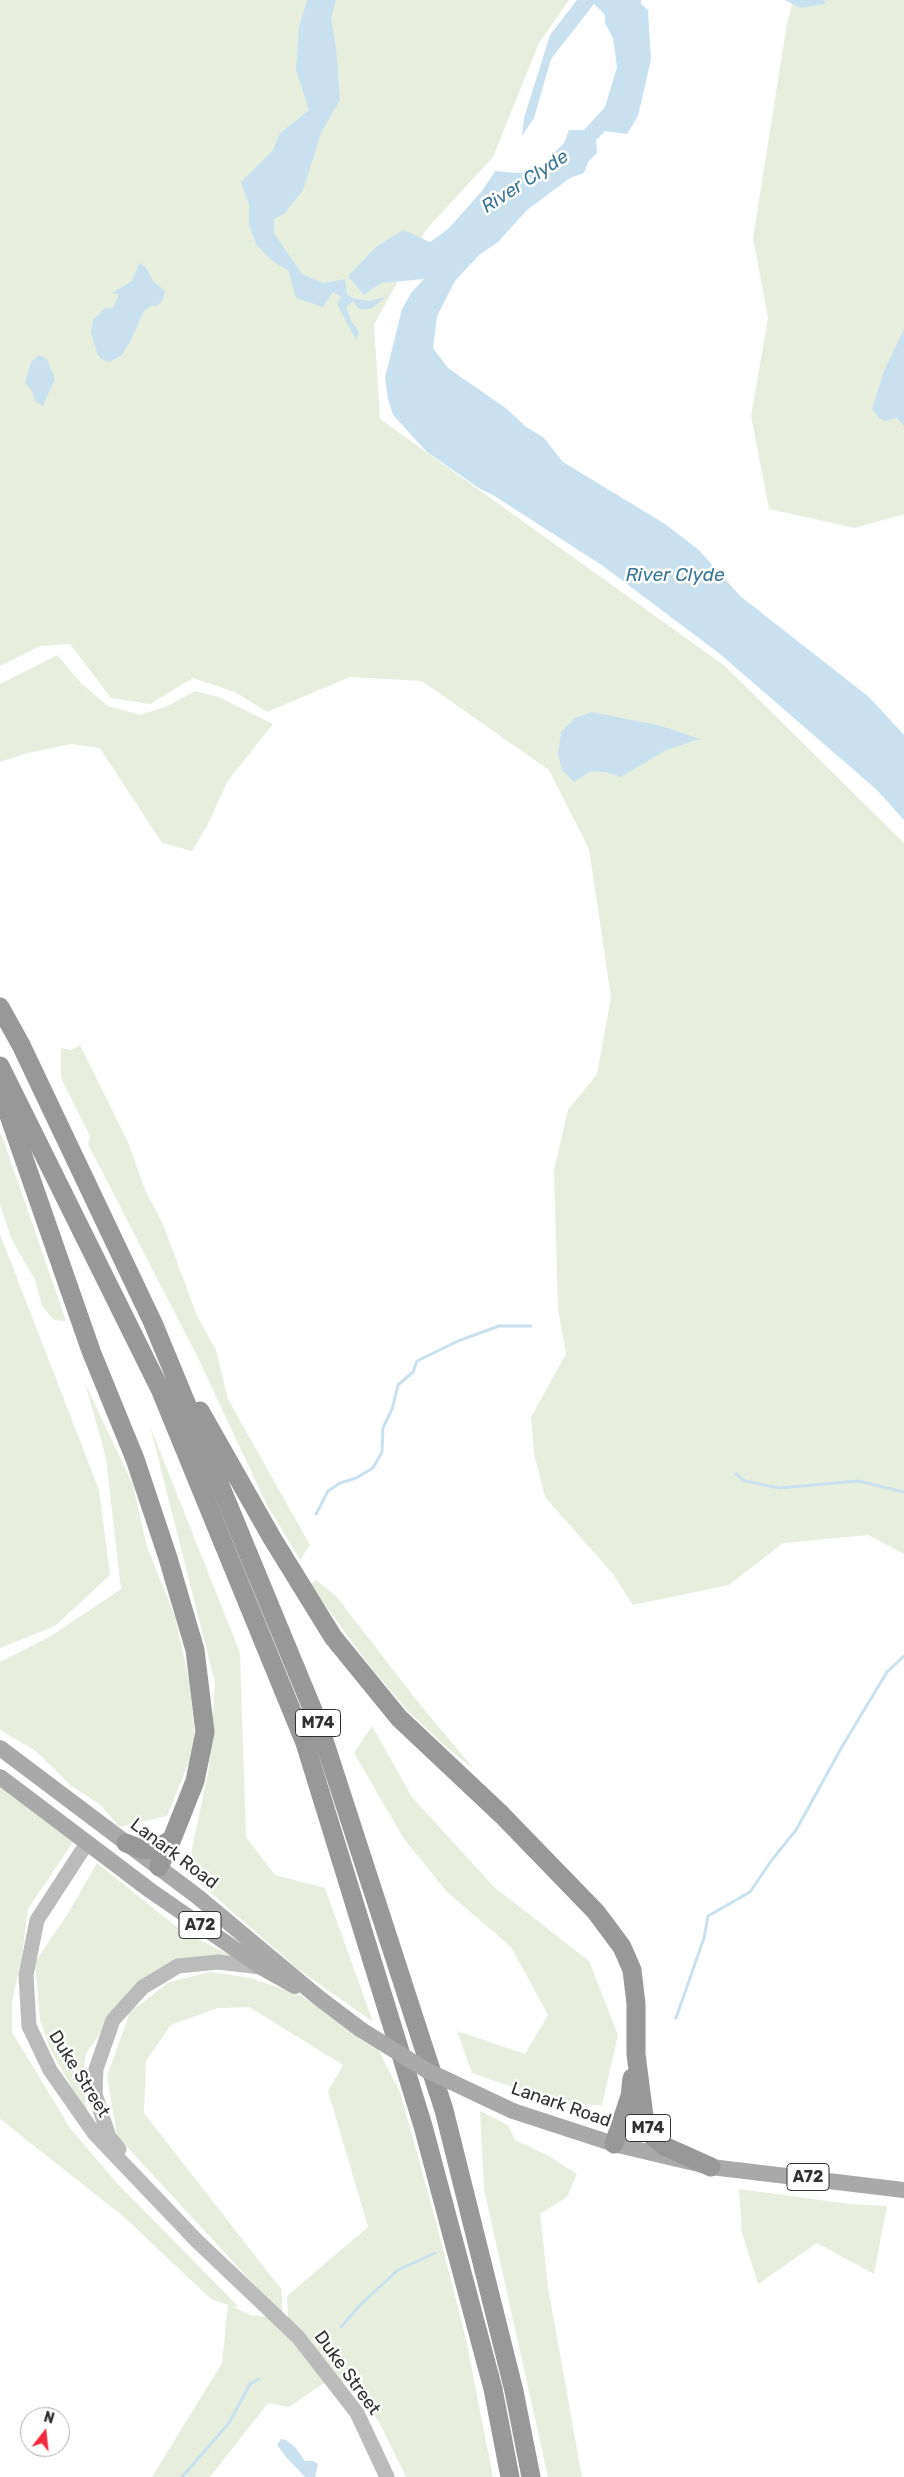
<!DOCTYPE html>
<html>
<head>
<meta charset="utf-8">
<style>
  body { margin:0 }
  #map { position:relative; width:904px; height:2477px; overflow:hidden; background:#fff; font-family:Rubik,sans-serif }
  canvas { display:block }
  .north { position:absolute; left:20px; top:2407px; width:50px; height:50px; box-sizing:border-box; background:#fff; border:1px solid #adadad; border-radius:50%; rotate:16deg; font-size:14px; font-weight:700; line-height:20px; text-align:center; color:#313131 }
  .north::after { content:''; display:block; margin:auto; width:18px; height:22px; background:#f1293c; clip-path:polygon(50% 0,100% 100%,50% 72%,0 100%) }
</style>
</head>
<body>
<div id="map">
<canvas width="904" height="2477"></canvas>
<div class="north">N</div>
</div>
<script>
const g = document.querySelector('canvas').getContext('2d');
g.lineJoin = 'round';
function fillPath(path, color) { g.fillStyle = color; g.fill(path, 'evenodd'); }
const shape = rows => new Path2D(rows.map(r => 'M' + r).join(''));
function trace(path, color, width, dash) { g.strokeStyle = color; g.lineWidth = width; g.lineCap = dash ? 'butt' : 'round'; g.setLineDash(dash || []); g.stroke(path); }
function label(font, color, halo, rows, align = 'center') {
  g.font = font + ' Rubik,sans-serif'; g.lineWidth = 5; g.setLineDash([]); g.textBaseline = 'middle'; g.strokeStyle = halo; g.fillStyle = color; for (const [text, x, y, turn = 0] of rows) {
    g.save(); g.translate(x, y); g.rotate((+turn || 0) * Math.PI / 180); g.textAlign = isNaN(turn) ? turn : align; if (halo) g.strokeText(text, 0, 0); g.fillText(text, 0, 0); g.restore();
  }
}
fillPath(shape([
  [0,0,569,0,539,43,493,157,425,231,374,325,380,419,725,666,904,843,904,1554,868,1535,783,1543,729,1585,633,1605,613,1574,545,1497,534,1454,531,1417,566,1354,558,1309,554,1170,568,1110,597,1074,611,997,589,849,549,770,422,681,350,677,267,712,235,692,193,678,150,704,111,698,70,644,40,646,0,666],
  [793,0,904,0,904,514,855,528,769,509,751,416,768,318,753,238,787,23],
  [57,655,82,684,108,706,140,715,168,706,195,691,219,697,273,724,227,782,208,824,192,851,162,843,100,748,71,744,28,753,0,762,0,684],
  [80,1045,128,1142,145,1190,163,1224,197,1316,216,1350,228,1399,310,1545,300,1560,266,1503,199,1360,88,1144,90,1136,61,1078,61,1048,71,1050],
  [0,1132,2,1136,66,1321,54,1320,42,1306,35,1280,11,1238,0,1204],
  [0,1234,99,1490,110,1575,55,1626,0,1648],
  [85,1383,133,1485,147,1547,175,1617,189,1680,196,1745,167,1816,119,1827,102,1806,70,1785,37,1752,0,1730,0,1662,51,1636,121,1589,106,1458],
  [150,1426,240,1653,246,1837,275,1875,325,1888,373,2022,298,1969,187,1872,209,1768,215,1683],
  [316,1580,336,1596,418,1702,474,1769,446,1747,407,1710,368,1664,310,1584],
  [372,1726,412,1797,494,1887,589,1961,618,2035,602,2105,562,2104,472,2073,457,2031,525,2054,548,2015,511,1947,447,1892,404,1839,354,1753],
  [0,1781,73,1842,28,1909,22,1955,12,2002,12,2032,70,2128,116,2182,239,2307,232,2306,250,2315,288,2320,287,2296,368,2227,328,2091,343,2065,249,2007,218,2008,171,2025,146,2061,144,2113,281,2289,283,2316,117,2136,107,2076,130,2012,169,1982,210,1972,251,1978,302,1996,377,2047,400,2092,436,2222,466,2339,493,2477,406,2477,379,2422,348,2383,327,2381,289,2407,268,2403,210,2477,152,2477,222,2363,228,2305,212,2300,124,2217,0,2119],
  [97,1863,182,1931,242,1961,180,1961,122,2000,86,2054,82,2078,88,2116,51,2051,40,2020,35,1962,67,1915],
  [480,2111,508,2125,515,2140,547,2155,577,2174,567,2197,540,2214,548,2287,582,2477,548,2477,484,2189],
  [739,2189,850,2204,887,2206,874,2274,817,2243,758,2284,742,2233]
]), '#e7eede');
fillPath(shape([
  [307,0,336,0,331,18,336,47,340,100,321,133,303,190,284,214,274,219,274,233,302,274,323,283,345,279,347,294,352,298,369,301,386,297,371,309,359,309,353,301,346,307,351,321,359,332,356,340,337,304,341,297,333,292,323,307,296,298,288,270,275,263,257,246,249,225,249,205,241,182,273,150,279,134,309,110,296,70,299,27],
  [577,0,641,0,641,4,648,10,651,60,638,116,627,134,605,131,596,140,597,153,588,162,584,173,570,178,527,210,498,242,479,255,455,281,437,316,433,348,448,368,507,409,525,426,544,438,563,462,665,524,699,550,740,596,869,697,904,735,904,820,877,790,720,654,603,566,493,495,480,489,427,452,393,415,388,399,385,378,402,309,411,293,424,279,381,283,364,295,348,276,376,247,403,230,430,242,448,229,482,191,495,171,516,173,544,170,549,158,564,143,569,130,584,130,605,107,617,67,613,38,605,23,605,15,594,4,551,59,534,118,522,136,524,118,550,35],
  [785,0,824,0,826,4,800,8],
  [139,263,146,267,153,281,165,291,163,300,157,306,151,306,144,311,130,342,121,356,109,362,100,358,97,353,91,332,93,320,105,308,113,308,119,294,112,293,132,281],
  [904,329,904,426,897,418,885,421,879,418,872,409,884,371],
  [39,355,47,359,55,379,43,406,35,401,32,391,25,383,31,362],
  [592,712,662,726,700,739,666,750,621,777,605,772,591,771,574,782,562,770,558,754,561,732,575,718],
  [281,2439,286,2440,295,2447,305,2461,313,2461,318,2464,315,2477,305,2477,287,2458,277,2445]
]), '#c9e1ef');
trace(shape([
  [736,1474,745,1481,779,1488,858,1481,904,1492],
  [316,1514,328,1491,340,1483,356,1478,373,1468,382,1452,383,1428,392,1409,398,1385,413,1372,417,1361,458,1341,499,1326,531,1326],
  [676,2018,704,1938,708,1916,750,1892,771,1861,796,1830,843,1745,887,1672,904,1656],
  [341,2327,361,2304,398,2270,435,2253],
  [182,2477,229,2423,250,2384,259,2379]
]), '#c9e1ef', 3);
trace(shape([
  [87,1843,37,1920,26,1975,29,2026,50,2070,94,2133,196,2240,298,2337,357,2413,387,2477],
  [119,2149,109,2137,95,2094,96,2069,113,2020,143,1987,178,1966,218,1962,261,1967]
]), '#bbb', 15);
trace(shape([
  [0,1748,198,1897,319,1998,360,2029],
  [0,1777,151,1891,261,1967,295,1986],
  [513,2111,614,2144,711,2167,904,2190]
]), '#a9a9a9', 16);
trace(shape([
  [0,1007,21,1045,153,1323,319,1725,444,2110,514,2391,531,2477],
  [0,1066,160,1389,305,1743,423,2126,493,2389,510,2477],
  [0,1090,91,1351,135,1459,168,1558,195,1650,205,1732,195,1781,172,1839,154,1850,141,1849,126,1843],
  [200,1411,272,1538,333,1637,399,1718,502,1815,596,1912,622,1947,632,1970,636,2004,636,2054,645,2124,653,2137,664,2146,711,2167],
  [159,1867,172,1839],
  [614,2144,630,2096,632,2078]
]), '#989898', 19);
trace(shape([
  [360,2029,426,2070,513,2111]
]), '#a9a9a9', 16);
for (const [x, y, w] of [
  [318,1723,45],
  [200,1925,42],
  [648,2128,45],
  [808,2177,42]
]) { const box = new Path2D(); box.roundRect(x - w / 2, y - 13.5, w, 27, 4); g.fillStyle = '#fff'; g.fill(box); trace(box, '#313131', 1); }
label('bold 16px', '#313131', null, [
  ["M74",318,1723],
  ["A72",200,1925],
  ["M74",648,2128],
  ["A72",808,2177]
]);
label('18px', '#313131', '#fff', [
  ["Lanark Road",174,1854,37],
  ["Duke Street",79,2074,58],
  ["Lanark Road",561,2105,19],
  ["Duke Street",347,2373,54]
]);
label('italic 19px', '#387699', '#fff', [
  ["River Clyde",525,182,-33],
  ["River Clyde",675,576]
]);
</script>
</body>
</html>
